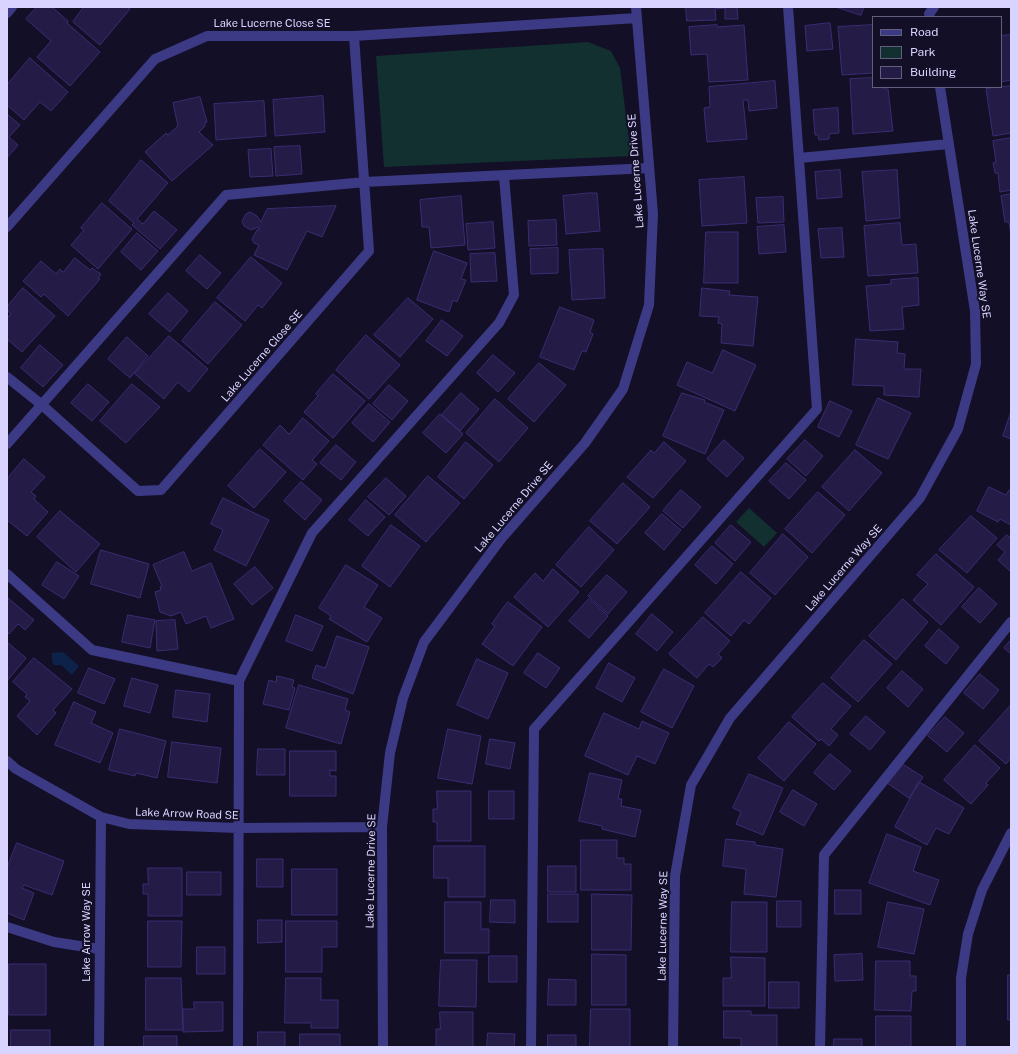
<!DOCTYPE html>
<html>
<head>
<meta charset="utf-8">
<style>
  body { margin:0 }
  #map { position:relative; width:1018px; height:1054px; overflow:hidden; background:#130f26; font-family:"Public Sans",sans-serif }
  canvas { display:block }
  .frame { position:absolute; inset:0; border:8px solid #d9d4ff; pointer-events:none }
  .legend { position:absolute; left:872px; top:16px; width:130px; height:72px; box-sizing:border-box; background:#130f26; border:1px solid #625e7d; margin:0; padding:5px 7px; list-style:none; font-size:12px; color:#d9d4ff }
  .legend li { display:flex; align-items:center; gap:8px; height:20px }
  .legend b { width:20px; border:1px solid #625e7d }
</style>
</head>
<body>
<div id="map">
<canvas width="1018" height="1054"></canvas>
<div class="frame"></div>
<ul class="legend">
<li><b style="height:5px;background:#3d3a85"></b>Road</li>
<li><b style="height:11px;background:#12302f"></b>Park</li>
<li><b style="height:11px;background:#241b47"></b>Building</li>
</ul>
</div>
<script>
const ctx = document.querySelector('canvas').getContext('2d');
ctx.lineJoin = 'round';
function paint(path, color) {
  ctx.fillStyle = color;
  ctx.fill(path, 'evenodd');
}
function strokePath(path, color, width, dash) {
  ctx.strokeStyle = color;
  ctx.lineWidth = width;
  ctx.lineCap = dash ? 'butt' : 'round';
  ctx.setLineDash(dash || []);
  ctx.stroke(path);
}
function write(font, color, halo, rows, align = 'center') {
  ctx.font = font + ' "Public Sans",sans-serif';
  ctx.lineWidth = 4;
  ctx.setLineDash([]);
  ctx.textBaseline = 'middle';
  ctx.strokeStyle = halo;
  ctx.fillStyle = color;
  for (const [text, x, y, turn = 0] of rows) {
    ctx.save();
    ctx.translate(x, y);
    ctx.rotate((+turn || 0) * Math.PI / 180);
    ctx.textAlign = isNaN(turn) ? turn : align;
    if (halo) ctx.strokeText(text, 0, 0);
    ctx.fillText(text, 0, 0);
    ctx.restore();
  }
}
paint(new Path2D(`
  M588,42L611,51L620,68L631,156L384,167L376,56Z
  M749,508L777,533L764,547L736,522Z`), '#12302f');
paint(new Path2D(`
  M63,652L79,666L72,675L61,665H54L52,661V653Z`), '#0c2248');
const building = new Path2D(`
  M37,7H52L68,21L67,23L100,52L70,86L37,57L51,41L26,19Z
  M84,7H127L130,9L100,45L73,22Z
  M686,7H742L737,8L738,19H725V8L715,9L716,20L687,21Z
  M836,7H864L861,15Z
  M830,23L833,49L807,51L805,26Z
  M717,25V27L744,25L748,80L709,82L707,54L691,55L689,27Z
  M873,25V73L842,75L838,27Z
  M1011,35V80L1001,82V36Z
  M30,58L68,92L51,111L40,102L24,120L7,105V85Z
  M873,78V87H884V89H888L893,131L853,134L850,79Z
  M775,81L777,108L749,111L748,100H743L747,139L707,142L704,108L710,107L709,87Z
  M1011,86V133L993,136L986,89Z
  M323,96L325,132L275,136L273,100Z
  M200,97L207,122H205V126L199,132L213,145L172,181L145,152L166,133L168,135L178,126L173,103Z
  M264,101L266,136L216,140L214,104Z
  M838,108L839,133L829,134V139L819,140L818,135H815L813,110Z
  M7,114L20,125L9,137L18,145L7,158Z
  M1011,138V190L1000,192L998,173H995L993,163L996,162L993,141Z
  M300,146L302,174L276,176L274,147Z
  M271,149L273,176L250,177L248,150Z
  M141,160L168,183L137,219L143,224L154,211L177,230L160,249L132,225L134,223L109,201Z
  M840,170L842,197L817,199L815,172Z
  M897,170L900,218L866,221L862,172Z
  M744,177L747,223L702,226L699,180Z
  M588,193H597L600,231L566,234L563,196Z
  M1011,194V236L1009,222H1005L1001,196Z
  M461,196L465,245L431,248L429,227H422L420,200Z
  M783,197L784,222L758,223L756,198Z
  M102,203L132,229L98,269L71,245L84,230L81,228Z
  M336,206L322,237L307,231L287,270L254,255L259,245L254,243L252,239L257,230L260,229L258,227L251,230L244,226L242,221L246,214L250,212L257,216L261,222L267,209Z
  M556,220L557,245L529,246L528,221Z
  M493,222L495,248L468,250L466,224Z
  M900,223L902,245L916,244L918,273L868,276L864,226Z
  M784,225L786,252L759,254L757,227Z
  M842,228L844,257L821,258L818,229Z
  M706,232H738V283H704Z
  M137,233L158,251L141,270L121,252Z
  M558,248V273L531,274L530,249Z
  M603,249L605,298L572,300L569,250Z
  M434,251L467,263L461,279L466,280L457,302L453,300L449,312L417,300Z
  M495,253L497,281L471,282L470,254Z
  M200,255L221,273L207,289L186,271Z
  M251,257L282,283L262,308L258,305L245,321L217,298Z
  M75,258L90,270L92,268L101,274L98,278L100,279L68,316L44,294L41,297L23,281L41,261L56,274L60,269L63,272Z
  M918,278L919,305L902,307L904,329L870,331L866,286L891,284V280Z
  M23,288L55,316L22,352L7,339V318L11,314L7,310V307Z
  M702,288L730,291L729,295L758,297L753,346L721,343L722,324L718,323L719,317L700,316Z
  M168,293L188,311L170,332L149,314Z
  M408,298L433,319L400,357L374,335Z
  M215,302L242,325L208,364L182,341Z
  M560,307L594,320L590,332L593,334L586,352L582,351L574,370L540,357Z
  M442,320L463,336L447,356L426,341Z
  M366,335L400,365L369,399L336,370Z
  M169,336L208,369L189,392L178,382L164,399L135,374Z
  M127,337L148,356L130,378L108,359Z
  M856,339L898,342L897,353L905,354L904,369H921L919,397L884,395V386L853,385Z
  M40,345L63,365L43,387L21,368Z
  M723,350L756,365L735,411L677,385L687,362L712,373Z
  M493,355L515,373L498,392L477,373Z
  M539,363L566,385L534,422L508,399Z
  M333,374L365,401L333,438L304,412L318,396L316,394Z
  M88,384L109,402L92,421L71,403Z
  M132,384L160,407L126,443L100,421Z
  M389,385L408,401L392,420L373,404Z
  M461,393L479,409L460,431L442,415Z
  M682,393L705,400L704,402L724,410L705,454L663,436Z
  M878,398L911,413L888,459L856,445Z
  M495,399L528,428L499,462L466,433Z
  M830,401L852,411L839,437L818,427Z
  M369,404L390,422L373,442L352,423Z
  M1011,412V439L1003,436Z
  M440,414L463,434L446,453L423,433Z
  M303,418L329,441L312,460L317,464L303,480L263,445L280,425L289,434Z
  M724,440L744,458L727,477L707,459Z
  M805,440L823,456L806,476L787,459Z
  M466,442L493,465L464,499L438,477Z
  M664,442L686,461L653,498L627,477L651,450L654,453Z
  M336,445L356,462L341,480L320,463Z
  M260,449L286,472L254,508L228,486Z
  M855,450L882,473L849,511L822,487Z
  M24,459L45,477L31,492L36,496L34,499L48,512L27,536L7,520V479Z
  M786,463L806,480L789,499L769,481Z
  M428,476L460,503L426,542L395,515Z
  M386,478L406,496L389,515L368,497Z
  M301,482L322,500L305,520L284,501Z
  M623,483L650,507L617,544L590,521Z
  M989,487L1006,495L1009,490L1011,491V525L1000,519L998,522L977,511Z
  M681,490L701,507L683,528L663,511Z
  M818,492L845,515L812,553L785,529Z
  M223,498L269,520L246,566L214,550L223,530L211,524Z
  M366,500L385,517L368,536L349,520Z
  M60,511L100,544L76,572L37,537Z
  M662,514L681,530L664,550L645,533Z
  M971,516L997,538L967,573L939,550Z
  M391,525L420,546L390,587L362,566Z
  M731,525L751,542L735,561L715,543Z
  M589,527L614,550L581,587L556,565Z
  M783,534L808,557L775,595L750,573Z
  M1007,535L1011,538V572L998,560L1005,552L997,545Z
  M712,546L733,564L716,584L695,565Z
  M101,550L149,564L140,598L91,584Z
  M184,552L192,571L211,563L234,619L211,628L206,616L186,624L181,612L171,616L160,612L155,592L161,590L160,587L162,586L153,565Z
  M936,554L974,587L941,625L913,600L928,584L917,575Z
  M57,562L79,576L64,599L42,585Z
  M346,565L378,585L364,607L382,618L367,642L329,619L331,616L319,608Z
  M255,567L273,588L252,605L234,584Z
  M553,569L579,592L548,627L514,597L535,573L543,581Z
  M741,572L771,598L749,624L744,620L731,636L705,613Z
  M607,575L627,592L608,614L588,596Z
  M979,588L997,604L980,623L962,607Z
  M8,598L34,620L25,630L18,624L9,634L7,632Z
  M589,599L608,616L589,638L569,621Z
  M903,599L928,622L896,660L869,636Z
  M508,602L542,627L513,666L482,644L495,626L492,624Z
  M652,614L673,632L657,651L636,634Z
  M128,615L155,620L150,648L122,642Z
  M296,615L323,626L312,651L286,641Z
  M703,617L730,641L718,654L722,658L713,667L709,664L697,678L669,654Z
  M175,620L178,649L157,651L156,621Z
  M939,629L959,647L946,664L925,646Z
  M337,636L369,647L353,694L312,678L316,665L325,668Z
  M864,640L892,664L858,702L831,678Z
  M1011,640V654L1004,648Z
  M7,642L26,658L7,681Z
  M538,653L560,668L546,688L524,673Z
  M34,658L72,689L53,710L56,713L37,735L17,716L30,701L25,697L27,694L13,682Z
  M477,659L508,673L488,719L457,705Z
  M609,663L635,678L622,702L596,688Z
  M89,668L115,679L104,704L78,693Z
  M664,669L694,686L672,728L641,712Z
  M902,671L923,689L908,707L887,688Z
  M980,674L999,690L983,709L964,693Z
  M277,676L294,680L292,687L295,688L289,710L263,704L269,680L276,682Z
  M132,678L158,685L150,713L124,706Z
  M823,683L851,706L831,729L838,735L829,746L821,739L819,741L792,717Z
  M299,685L348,699L345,710L350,712L341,744L286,728Z
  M176,690L210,694L207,722L173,717Z
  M74,702L96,712L91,723L113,733L100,763L55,745Z
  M1011,705V758L1006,764L979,741Z
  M604,713L639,729L642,721L669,733L655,764L637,756L628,775L585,756Z
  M866,716L885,732L870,750L850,734Z
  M945,717L964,733L947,752L928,736Z
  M789,722L816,744L784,781L758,758Z
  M120,729L166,741L157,778L136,773L135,776L109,770Z
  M448,729L481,736L472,784L438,778Z
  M490,739L515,743L510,769L486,764Z
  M172,742L221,748L217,783L168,777Z
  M975,745L1000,768L986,783L988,785L971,804L944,780Z
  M258,749H285V775H257Z
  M290,751H336V771L330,770V776H336V796H290Z
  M830,754L851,771L834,790L814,773Z
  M901,763L923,777L909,798L887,783Z
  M590,773L622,780L618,799H622L621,806L641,810L635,837L602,829V826L579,821Z
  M749,774L783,788L763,835L736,824L741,812L733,808Z
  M919,782L964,808L949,834L936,828L927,845L895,827Z
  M793,790L817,804L804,826L780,812Z
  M437,791H471V841H437V822H433V809H437Z
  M489,791H514V819H489Z
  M887,834L921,847L913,871L939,880L930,905L869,883Z
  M726,839L755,842V845L783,849L776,897L744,894L746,869L723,866Z
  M581,840H617V858H624V864H631V890H581Z
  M17,843L64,861L52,895L24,885L22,888L34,893L24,920L7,913V868Z
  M434,846H485V897H448V878H434Z
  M257,859H283V887H257Z
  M548,866H576V892H548Z
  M148,868H182V916H148V894H143V884H148Z
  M292,869H337V915H292Z
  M187,872H221V895H187Z
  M835,890H861V914H835Z
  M548,894H578V922H548Z
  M592,894L632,895L631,950H592Z
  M491,900H515V923L490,922Z
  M777,901H801V927H777Z
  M445,902H481V929H489V953H445Z
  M732,902H767V952H731Z
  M888,902L924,909L914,954L878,947Z
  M258,920H282V942L258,943Z
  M148,921H182L181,967H148Z
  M286,921H337V947H322V972H286Z
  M197,947H225V974H197Z
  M592,954L626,955V1005H592Z
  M862,954L863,980L835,981L834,955Z
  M489,956H517V982H489Z
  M731,957L765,958V1006H723V978H731Z
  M441,960H477L476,1007L439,1006Z
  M876,961H910V976H916V991H912L911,1011L875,1010Z
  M9,964H46V1015H9Z
  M1008,975H1011V1020H1008Z
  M146,978H181L183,1030H146Z
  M286,978H321V1000H338V1028H311V1023H285Z
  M549,979L576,980V1005H548Z
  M769,982H799V1008H769Z
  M194,1002H223V1031L183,1032V1009H194Z
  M591,1009H630V1047H590Z
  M724,1011H751V1015H777V1047H741V1038H724Z
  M440,1012H473V1047H436V1029H440Z
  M876,1016H911V1047H876Z
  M11,1030H50V1047H11Z
  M258,1032H285V1047H258Z
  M488,1033L515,1034L514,1047H487Z
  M300,1034H340V1047H300Z
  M548,1035H576V1047H548Z
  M144,1036H177V1047H144Z
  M834,1039H862V1047H834Z`);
paint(building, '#241b47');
strokePath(building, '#3b2d73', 1);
strokePath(new Path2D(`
  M7,13L12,7
  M930,17L929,14L934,7
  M799,158L949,144
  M7,227L155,59L207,36H354L637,18
  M7,377L42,405L138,491L161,490L369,251L354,36
  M7,444L226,195L365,182L649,168
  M7,574L92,650L239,681L312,533L499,323L514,295L504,176
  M7,761L16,769L101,817L129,824L238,828L382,827
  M7,927L54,942L99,949
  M99,1047L101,817
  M238,1047L239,681
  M383,1047L382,827L390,753L403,698L424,642L501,539L585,443L623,389L649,305L653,214L636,7
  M531,1047L534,729L817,409L788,7
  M673,1047L675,876L691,785L730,718L920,498L958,429L976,364L975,311L940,87
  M820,1047L824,855L1011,622
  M961,1047V978L968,934L982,890L1011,833`), '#3d3a85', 10);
write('11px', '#d9d4ff', '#130f26', [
  ["Lake Lucerne Close SE",272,24],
  ["Lake Lucerne Drive SE",636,171,-94],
  ["Lake Lucerne Way SE",979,264,82],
  ["Lake Lucerne Close SE",262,356,-49],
  ["Lake Lucerne Drive SE",514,507,-50],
  ["Lake Lucerne Way SE",844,568,-49],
  ["Lake Arrow Road SE",187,814,2],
  ["Lake Lucerne Drive SE",371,871,-89],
  ["Lake Lucerne Way SE",663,926,-89],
  ["Lake Arrow Way SE",87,932,-90]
]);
</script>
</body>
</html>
